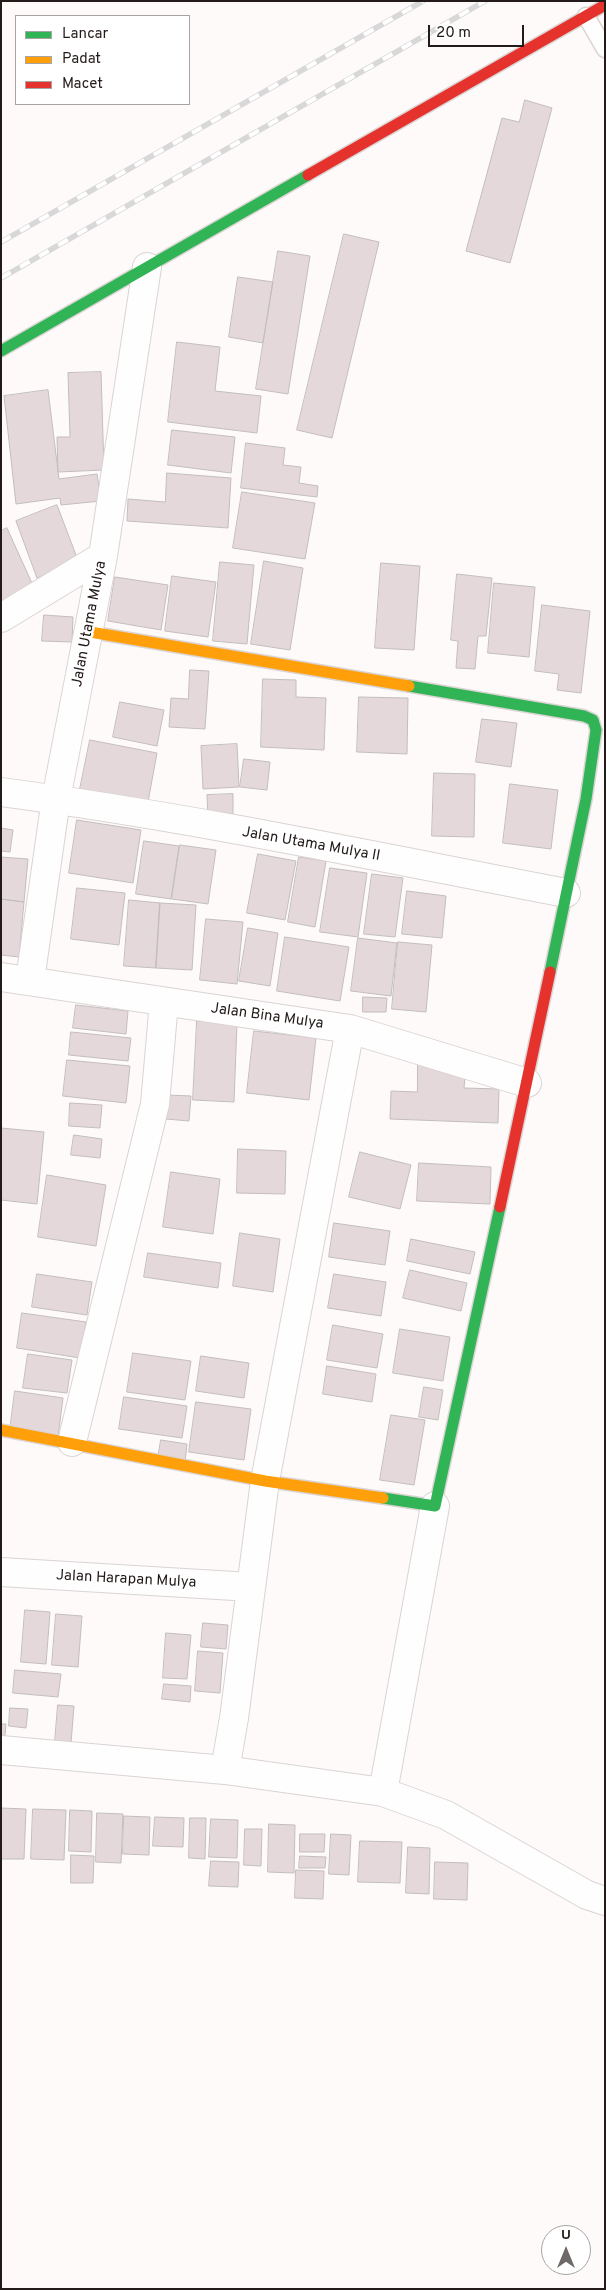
<!DOCTYPE html>
<html>
<head>
<meta charset="utf-8">
<style>
  body { margin:0 }
  #map { position:relative; width:606px; height:2290px; overflow:hidden; background:#fdfaf9; font-family:Overpass,sans-serif }
  canvas { display:block }
  .frame { position:absolute; inset:0; border:2px solid #231b19; pointer-events:none }
  .legend { position:absolute; left:15px; top:15px; width:175px; height:90px; box-sizing:border-box; background:#fff; border:1px solid #a7a4a3; margin:0; padding:6px 9px; list-style:none; font-size:15px; color:#231b19 }
  .legend li { display:flex; align-items:center; gap:10px; height:25px }
  .legend b { width:25px; border:1px solid #a7a4a3 }
  .north { position:absolute; left:541px; top:2225px; width:50px; height:50px; box-sizing:border-box; background:#fff; border:1px solid #a7a4a3; border-radius:50%; rotate:0deg; font-size:14px; font-weight:700; line-height:20px; text-align:center; color:#231b19 }
  .north::after { content:''; display:block; margin:auto; width:18px; height:22px; background:#6f6967; clip-path:polygon(50% 0,100% 100%,50% 72%,0 100%) }
  .scale { position:absolute; left:428px; top:25px; width:96px; height:22px; box-sizing:border-box; border:2px solid #231b19; border-top:0; padding-left:6px; font-size:15px; line-height:18px; white-space:nowrap; color:#231b19; -webkit-text-stroke:4px #fff; paint-order:stroke }
</style>
</head>
<body>
<div id="map">
<canvas width="606" height="2290"></canvas>
<div class="frame"></div>
<ul class="legend">
<li><b style="height:6px;background:#30b455"></b>Lancar</li>
<li><b style="height:6px;background:#ff9f0a"></b>Padat</li>
<li><b style="height:6px;background:#e5322d"></b>Macet</li>
</ul>
<div class="north">U</div>
<div class="scale">20 m</div>
</div>
<script>
const ctx = document.querySelector('canvas').getContext('2d');
ctx.lineJoin = 'round';
function paint(path, color) {
  ctx.fillStyle = color;
  ctx.fill(path, 'evenodd');
}
function strokePath(path, color, width, dash) {
  ctx.strokeStyle = color;
  ctx.lineWidth = width;
  ctx.lineCap = dash ? 'butt' : 'round';
  ctx.setLineDash(dash || []);
  ctx.stroke(path);
}
function write(font, color, halo, rows, align = 'center') {
  ctx.font = font + ' Overpass,sans-serif';
  ctx.lineWidth = 5;
  ctx.setLineDash([]);
  ctx.textBaseline = 'middle';
  ctx.strokeStyle = halo;
  ctx.fillStyle = color;
  for (const [text, x, y, turn = 0] of rows) {
    ctx.save();
    ctx.translate(x, y);
    ctx.rotate((+turn || 0) * Math.PI / 180);
    ctx.textAlign = isNaN(turn) ? turn : align;
    if (halo) ctx.strokeText(text, 0, 0);
    ctx.fillText(text, 0, 0);
    ctx.restore();
  }
}
const building = new Path2D(`
  M525,100L552,108L510,263L466,251L502,118L519,122Z
  M344,234L379,242L332,438L297,430Z
  M278,251L310,256L288,394L256,389Z
  M238,277L273,282L263,343L229,337Z
  M177,342L220,347L215,391L261,396L257,433L168,422Z
  M101,372L104,470L58,472L57,437H70L68,373Z
  M48,390L59,479L97,474L101,501L61,505L60,498L16,504L4,396Z
  M172,430L235,437L231,473L168,465Z
  M246,443L285,448L283,465L301,467L299,483L318,486L317,497L241,488Z
  M167,473L231,478L228,528L127,521L128,499L165,502Z
  M242,492L315,503L305,559L233,548Z
  M57,505L79,563L37,578L16,521Z
  M7,528L35,590L1,605V531Z
  M264,561L303,568L290,650L251,644Z
  M220,562L254,565L247,644L213,641Z
  M381,563L420,566L414,650L375,648Z
  M457,574L492,578L486,636H478L475,669L456,668L458,641L451,640Z
  M172,576L216,582L208,637L165,631Z
  M115,577L168,585L161,630L108,621Z
  M494,583L535,587L529,657L488,653Z
  M542,605L590,611L581,693L557,690L559,674L535,671Z
  M44,615L73,617L72,642L42,641Z
  M190,670L209,671L205,729L169,727L171,698L188,699Z
  M263,679L296,680V697L326,698L324,750L261,747Z
  M359,697L408,698L407,754L357,752Z
  M120,702L164,710L157,746L113,737Z
  M482,719L517,723L511,767L476,762Z
  M90,740L157,753L148,802L80,789Z
  M237,744L239,787L203,789L201,746Z
  M244,759L270,762L267,790L240,787Z
  M434,773L475,774L474,837L432,836Z
  M510,784L558,790L551,849L503,843Z
  M233,794V819H208L207,795Z
  M77,820L141,830L133,883L69,873Z
  M1,828L13,830L10,852L1,851Z
  M144,841L179,846L171,899L136,894Z
  M180,845L216,850L208,904L172,899Z
  M258,854L296,861L285,920L247,913Z
  M1,857L28,859L24,902L1,899Z
  M299,857L326,861L315,927L288,922Z
  M330,868L367,873L358,937L320,932Z
  M372,874L403,878L395,937L364,934Z
  M77,888L125,893L119,945L71,939Z
  M407,891L446,896L442,938L402,934Z
  M1,899L24,902L19,957L1,955Z
  M129,900L160,903L156,968L124,966Z
  M160,903L196,905L192,970L156,968Z
  M206,919L243,922L237,984L200,980Z
  M248,928L278,933L270,986L239,981Z
  M285,937L349,947L340,1001L277,991Z
  M358,938L397,943L391,996L351,991Z
  M398,942L432,945L426,1012L392,1009Z
  M363,997L387,998L386,1012H363Z
  M76,1005L128,1011L126,1034L73,1028Z
  M197,1021L237,1023L234,1102L193,1100Z
  M254,1031L316,1038L309,1100L247,1093Z
  M71,1032L131,1038L128,1061L69,1055Z
  M67,1060L130,1066L126,1103L63,1096Z
  M418,1064L466,1066L464,1088L499,1089L498,1123L390,1119L391,1091L417,1092Z
  M168,1095L191,1096L189,1121L166,1119Z
  M70,1103L102,1105L100,1128L69,1126Z
  M1,1128L44,1132L37,1204L1,1200Z
  M74,1135L102,1139L100,1158L71,1155Z
  M238,1149L286,1151L285,1194L237,1193Z
  M360,1152L411,1165L400,1209L349,1197Z
  M419,1163L491,1167L490,1204L417,1201Z
  M171,1172L220,1179L213,1234L163,1227Z
  M47,1175L106,1185L96,1246L38,1237Z
  M334,1223L390,1231L385,1265L329,1257Z
  M240,1233L280,1239L273,1292L233,1286Z
  M411,1239L475,1252L470,1274L407,1261Z
  M148,1253L221,1263L218,1288L144,1277Z
  M410,1270L467,1283L461,1311L403,1298Z
  M37,1274L92,1282L87,1315L32,1307Z
  M334,1274L386,1282L381,1316L328,1308Z
  M22,1313L86,1322L80,1358L17,1348Z
  M333,1325L383,1334L377,1368L327,1360Z
  M400,1329L450,1337L443,1381L393,1373Z
  M133,1353L191,1361L185,1400L127,1392Z
  M28,1354L72,1360L67,1393L23,1388Z
  M201,1356L249,1363L244,1398L196,1391Z
  M327,1366L376,1374L372,1402L323,1394Z
  M424,1387L443,1390L438,1420L419,1417Z
  M15,1391L63,1398L58,1437L10,1430Z
  M124,1397L187,1406L182,1438L119,1429Z
  M196,1402L251,1409L244,1460L189,1452Z
  M391,1415L425,1420L414,1485L380,1480Z
  M161,1440L187,1444L185,1462L158,1458Z
  M25,1610L50,1612L46,1664L21,1662Z
  M56,1614L82,1616L78,1667L52,1665Z
  M203,1623L228,1625L226,1649L201,1647Z
  M166,1633L191,1635L187,1679L163,1678Z
  M198,1651L223,1653L220,1693L195,1691Z
  M15,1670L61,1674L58,1697L13,1693Z
  M164,1684L191,1686L190,1702L162,1699Z
  M58,1705L74,1706L71,1743L55,1742Z
  M10,1708L28,1709L26,1728L9,1726Z
  M1,1724H6L4,1747H1Z
  M1,1808L26,1809L24,1859H1Z
  M33,1809L66,1810L64,1860L31,1859Z
  M70,1810L92,1811L91,1852L69,1851Z
  M97,1813L123,1814L121,1863L96,1862Z
  M124,1816L150,1817L149,1855L123,1854Z
  M155,1817L184,1818L183,1847L153,1846Z
  M190,1818H206L205,1859L189,1858Z
  M211,1819L238,1820L237,1858L209,1857Z
  M269,1824L295,1825L294,1873L268,1872Z
  M245,1829H262L261,1866L244,1865Z
  M300,1834H325L324,1852H300Z
  M331,1834L351,1835L349,1875L329,1874Z
  M360,1841L402,1842L400,1883L358,1882Z
  M408,1847L430,1848L429,1894L406,1893Z
  M71,1855L94,1856L93,1883H71Z
  M300,1856L326,1857L325,1868H299Z
  M211,1861L239,1862L238,1887L209,1886Z
  M435,1862L468,1863L467,1900L434,1899Z
  M296,1870L324,1871L323,1899L295,1898Z`);
paint(building, '#e5d8da');
strokePath(building, '#c3bebe', 1);
const lane = new Path2D(`
  M586,16L605,49`);
const street = new Path2D(`
  M1,618L103,556
  M1,792C191,817 378,857 566,893
  M1,977L350,1029L527,1083
  M30,980L56,799L103,556L147,267
  M72,1442L155,1104L164,1002
  M1,1572L251,1587
  M1,1750L225,1770L383,1792L446,1815L587,1895L605,1901
  M225,1770L234,1718L265,1481L350,1029
  M383,1792L435,1506`);
const fast = new Path2D(`
  M1,351L308,175
  M409,686L584,716L593,720L596,730L586,799L550,972
  M383,1498L435,1506L500,1207`);
const slow = new Path2D(`
  M90,632L409,686
  M1,1430L265,1481L383,1498`);
const jam = new Path2D(`
  M308,175L605,5
  M500,1207L550,972`);
strokePath(lane, '#dad4d3', 19);
strokePath(street, '#dad4d3', 30);
strokePath(fast, '#dad4d3', 14);
strokePath(slow, '#dad4d3', 14);
strokePath(jam, '#dad4d3', 14);
strokePath(lane, '#fffefe', 16);
strokePath(street, '#fffefe', 28);
strokePath(fast, '#30b455', 11);
strokePath(slow, '#ff9f0a', 11);
strokePath(jam, '#e5322d', 11);
const rail = new Path2D(`
  M1,242L423,1
  M1,278L485,1`);
strokePath(rail, '#d9d8d8', 5.5);
strokePath(rail, '#fff', 4, [11]);
write('15px', '#231b19', '#fff', [
  ["Jalan Utama Mulya",90,624,-79],
  ["Jalan Utama Mulya II",311,845,10],
  ["Jalan Bina Mulya",267,1017,8],
  ["Jalan Harapan Mulya",126,1580,3]
]);
</script>
</body>
</html>
